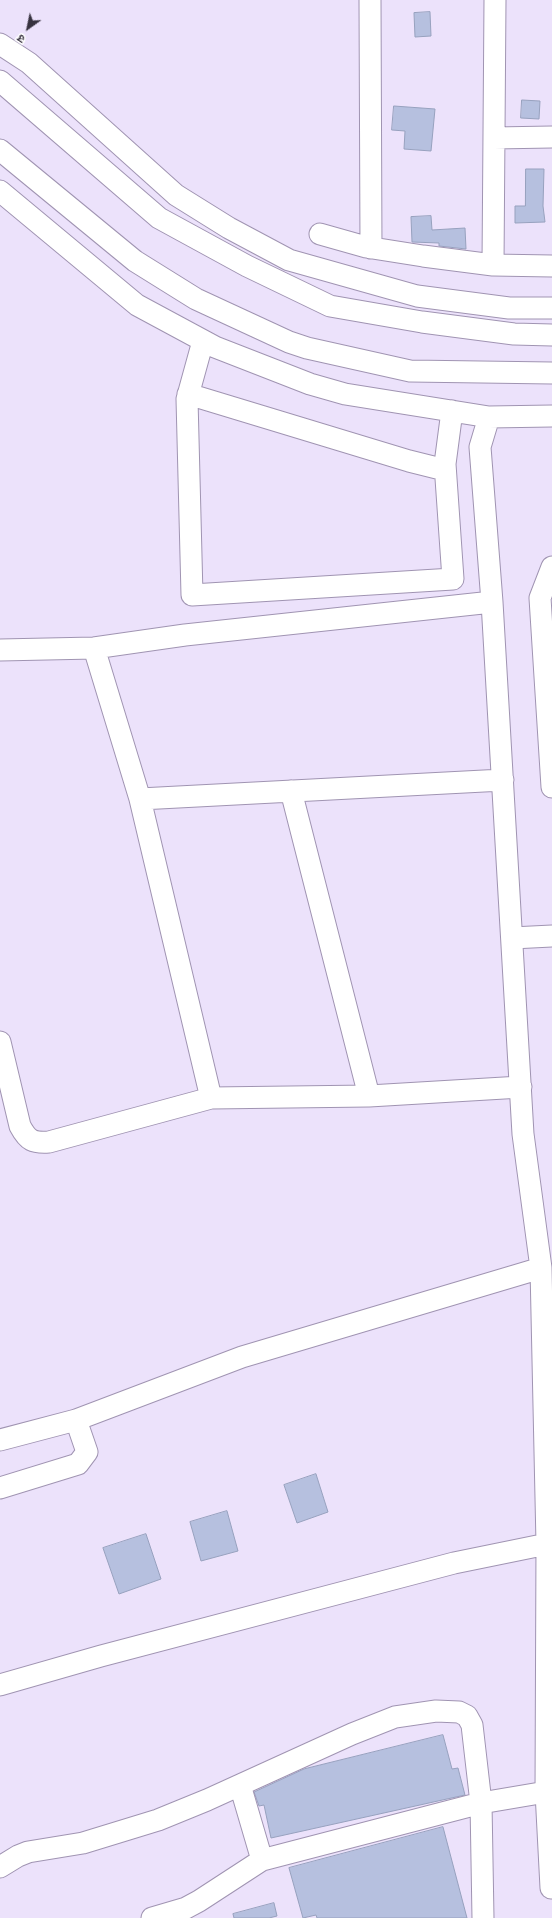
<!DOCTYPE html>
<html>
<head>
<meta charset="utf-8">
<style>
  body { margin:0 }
  #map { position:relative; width:552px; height:1918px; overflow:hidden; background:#ece2fb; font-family:Signika,"Noto Sans Devanagari",sans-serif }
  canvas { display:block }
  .north { position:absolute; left:8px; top:8px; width:40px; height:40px; -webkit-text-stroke:3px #fff; paint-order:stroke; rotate:213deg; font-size:11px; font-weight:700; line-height:16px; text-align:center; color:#37323f }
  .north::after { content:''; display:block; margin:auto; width:14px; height:18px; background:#37323f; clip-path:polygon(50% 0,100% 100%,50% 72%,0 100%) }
</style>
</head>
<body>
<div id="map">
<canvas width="552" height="1918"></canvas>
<div class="north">उ</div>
</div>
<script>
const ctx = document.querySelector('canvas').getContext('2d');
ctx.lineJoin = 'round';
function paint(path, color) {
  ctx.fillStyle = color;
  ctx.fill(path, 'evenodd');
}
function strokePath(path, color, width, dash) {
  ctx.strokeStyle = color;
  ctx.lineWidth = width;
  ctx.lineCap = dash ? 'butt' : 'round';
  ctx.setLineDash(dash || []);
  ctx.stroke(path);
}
const building = new Path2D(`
  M430,12L431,36L415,37L414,13Z
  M522,100L540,101L539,119L521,118Z
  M394,106L435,109L431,151L404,149L405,131L392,130Z
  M526,169H544L543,206L545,222L515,223V206H525Z
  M431,216L432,230L465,228L466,249L439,246V243L412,242L411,217Z
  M316,1474L328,1512L297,1523L284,1485Z
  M227,1511L238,1551L201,1561L190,1522Z
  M146,1534L161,1579L119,1594L103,1548Z
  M443,1735L452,1769L458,1768L465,1795L271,1838L264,1805L259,1806L254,1792L304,1769Z
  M443,1827L467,1918H317L316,1915L303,1918L289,1868Z
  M274,1903L277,1916L269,1918H234L233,1914Z`);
paint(building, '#b6c0df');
strokePath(building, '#97a1be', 1);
const minor = new Path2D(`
  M370,0L371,248
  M0,44L29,63L176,195L229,228L289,260L417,296L509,308H552
  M0,81L159,218L247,266L330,306L422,322L514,334L552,335
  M494,138L552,137
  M0,150L135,261L196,299L289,342L307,348L410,371L552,373
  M0,191L137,305L215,347L310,384L345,394L489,417L552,416
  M320,234L366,247L423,256L493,265L552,266
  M493,265L495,0
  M203,341L187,399L192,595L453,579L445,464L452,411
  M188,394L409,461L445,470
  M552,567L540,598L552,787
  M94,648L140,799L211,1098
  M0,650L94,648L185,635L492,602
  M291,791L369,1096
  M140,799L503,780
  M512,938L552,936
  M0,1042L20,1126C28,1141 33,1143 49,1142L211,1098L369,1096L521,1087
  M541,1268L547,1544
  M0,1440L76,1420L242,1357L541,1268L523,1134L492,602L480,447L489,417
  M0,1488L78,1464L87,1452L76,1420
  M0,1685L101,1656L454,1563L547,1544L546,1792L551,1888
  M240,1785L262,1860
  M0,1867L18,1856L28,1852L83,1843L158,1820L207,1800L352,1734L395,1717L436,1711L459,1712L467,1716L472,1725L481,1803L483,1918
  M152,1918L186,1908L199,1901L262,1860L481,1803L546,1792`);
strokePath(minor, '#a094b2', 23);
strokePath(minor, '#fff', 21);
</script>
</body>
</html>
